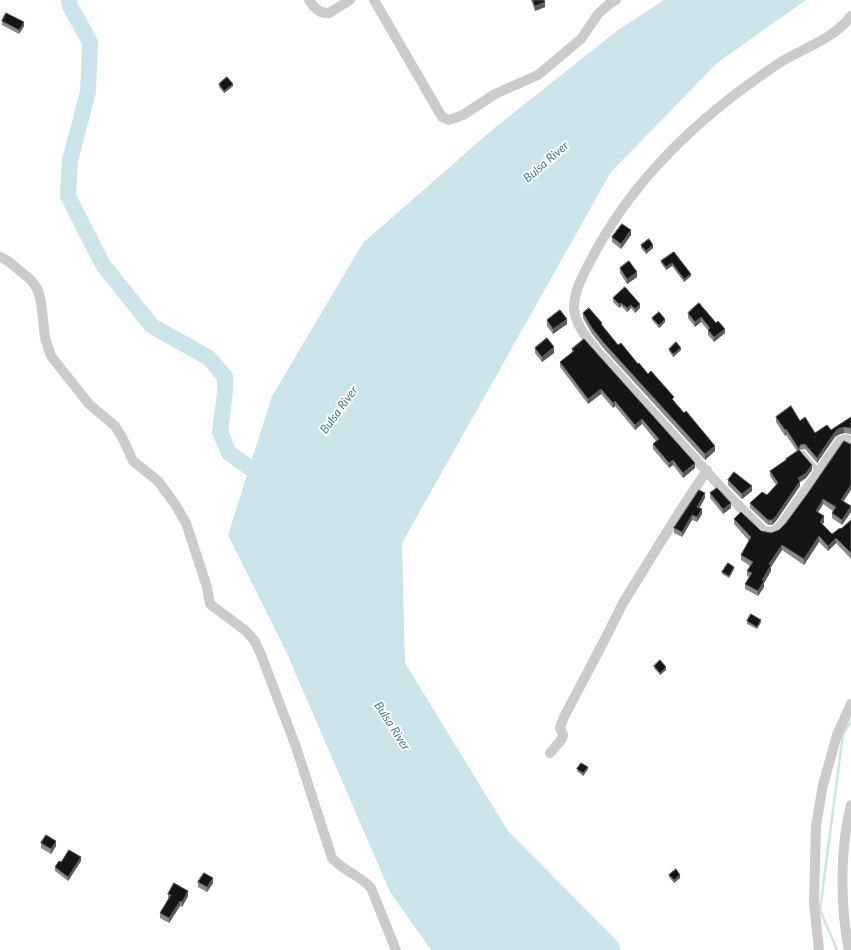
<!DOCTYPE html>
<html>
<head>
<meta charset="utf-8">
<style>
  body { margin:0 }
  canvas { display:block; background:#fff }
</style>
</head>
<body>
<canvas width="851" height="950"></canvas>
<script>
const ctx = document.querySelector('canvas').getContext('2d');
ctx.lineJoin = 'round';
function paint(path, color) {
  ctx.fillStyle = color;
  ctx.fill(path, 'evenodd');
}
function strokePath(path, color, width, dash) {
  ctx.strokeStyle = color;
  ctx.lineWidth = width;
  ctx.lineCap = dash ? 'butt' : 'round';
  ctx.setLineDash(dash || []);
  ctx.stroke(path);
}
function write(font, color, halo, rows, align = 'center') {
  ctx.font = font + ' Lato,sans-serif';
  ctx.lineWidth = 4;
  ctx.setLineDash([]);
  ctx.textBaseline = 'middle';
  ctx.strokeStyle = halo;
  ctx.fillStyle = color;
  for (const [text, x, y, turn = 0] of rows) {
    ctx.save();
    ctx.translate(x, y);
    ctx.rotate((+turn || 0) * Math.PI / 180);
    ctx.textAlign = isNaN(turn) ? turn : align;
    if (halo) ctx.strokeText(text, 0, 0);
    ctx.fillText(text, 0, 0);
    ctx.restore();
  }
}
paint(new Path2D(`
  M664,0H806L717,63L611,172L402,543L405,663L508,831L618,942L621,950H431L390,892L285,649L228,535L272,396L363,243L492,130L618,30Z`), '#cbe4e9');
strokePath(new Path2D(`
  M837,950L820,910L843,734L851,721`), '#cbe4e9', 2.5);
strokePath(new Path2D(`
  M69,0L70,6L90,42L88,92L70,160L68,196L103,265L152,326L209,358L225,377V392L220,432L229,453L267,480`), '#cbe4e9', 16);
strokePath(new Path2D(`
  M803,453L818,471`), '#cbcbcb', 5);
strokePath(new Path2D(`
  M309,0C314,7 319,14 329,13L350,0
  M374,0L442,117L449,120L463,115L495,94L538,75L581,39L598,14L609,4L616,0
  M851,16C835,38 804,48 781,62C773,67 766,72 759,77C692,124 630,185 592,258C584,273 574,290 574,308C575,325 588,340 599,353L728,495L763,530C772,534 775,531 781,525L840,441L846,439L851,443
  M0,257L8,261L31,280L38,290L41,302L45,338L51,356L89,404L115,426L122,437L133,461L158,481L175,504L186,523L207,587L210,604L246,631L254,640L260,652L296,747L332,858C343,871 360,875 371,888L396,950
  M550,753L562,739L563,735L560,728L564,717L604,641L623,603L680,511L707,470
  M819,950L814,903L816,826L823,785L837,735L851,704
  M849,950C840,908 840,847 851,805`), '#cbcbcb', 10);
paint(new Path2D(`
  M531,0H544L545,7L535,11Z
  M2,21L24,26L19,34L2,25Z
  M219,84L233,86L224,93L219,87Z
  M631,235L621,249L612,242V237Z
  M641,245L653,248L646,254L641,248Z
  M674,252L691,276L684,282L672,266L666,270L661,263V261Z
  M620,268L637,277L627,284L620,273Z
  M613,298L640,308L635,313L631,308L627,312L621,306L619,308L613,302Z
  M699,303L725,333L714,342L708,335V330L701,322L695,327L688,318V313Z
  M583,313L602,326L618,345L648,374L674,401L715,451L705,460L604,349L592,334L583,318Z
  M652,318L665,322L659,328L652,320Z
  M547,320L567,324L553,334L547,326Z
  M535,348L554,353L542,362L535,353Z
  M572,349L695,468L683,478L673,465L669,468L653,449V444L656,441L642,424L635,430L615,406L613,408L601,394L588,404L560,367V362L572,352Z
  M669,349L681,350L673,357L669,351Z
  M776,417L800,421L815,433L831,430L851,417V435L850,434L844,433L838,435L835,437L817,463L805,449L800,450L812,470L806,478L800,482V486L776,521L772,525H768L750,508V503L767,495L776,485L770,476V471L786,460V459L797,451L786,435L785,436L776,422Z
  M850,444L844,502L851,512L842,525L832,518V513L833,511L823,504L818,512L824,522L823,524L832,534L841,529L851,520V559L836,543L828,551L819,542L804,565L782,550L771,567V571L764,583V587L758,596L745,589V584L749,577L747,576V571L750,566L741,560V555L749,541L734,524V519L761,531L771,533L779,530L786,523Z
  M728,480L752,491L742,499L728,485Z
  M710,493L731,508L723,514L710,498Z
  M705,498L699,508L702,514L697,522L692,520L682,537L674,533V528Z
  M734,569L729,578L722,574V572Z
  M747,621L761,622L757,629L747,624Z
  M654,666L666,670L660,675L654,668Z
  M577,769H588L583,776L577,771Z
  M41,843L56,846L51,854L41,848Z
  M81,861L68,881L55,871V867L61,862Z
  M669,875L680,878L674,883L669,877Z
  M198,882L213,883L207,892L198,887Z
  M168,894L188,896L182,907L180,906L169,923L160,918V913L168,899Z`), '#8a8a8a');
paint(new Path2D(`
  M545,2V7L535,11V6Z
  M24,22V26L19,34V30Z
  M233,84V86L224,93V91Z
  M631,230V235L621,249V244Z
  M653,245V248L646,254V251Z
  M672,263V266L666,270V267Z
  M637,272V277L627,284V279Z
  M691,274V276L684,282V279Z
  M621,303V306L619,308V304Z
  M640,304V308L635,313V309Z
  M631,305V308L627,312V308Z
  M701,317V322L695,327V322Z
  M567,319V324L553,334V329Z
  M665,319V322L659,328V325Z
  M725,329V333L714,342V337Z
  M554,347V353L542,362V357Z
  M681,348V350L673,357V354Z
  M601,389V394L588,404V399Z
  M615,401V406L613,408V403Z
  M642,419V424L635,430V425Z
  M844,427V433L838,435L835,437L817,463V458L835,432L838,429Z
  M786,429V435L785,436V430Z
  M715,446V451L705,460V454Z
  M673,460V465L669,468V463Z
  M695,463V468L683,478V473Z
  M812,465V470L806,478L800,482V486L776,521L772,525V520L798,478Z
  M851,485V490L841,505V500Z
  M752,486V491L742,499V494Z
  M705,493V498L697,512V507Z
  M823,499V504L816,516V511Z
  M731,503V508L723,514V509Z
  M851,506V512L842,525V520Z
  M702,509V514L697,522V517Z
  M692,515V520L682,537V532Z
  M824,516V522L820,527V522Z
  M819,536V542L804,565V559Z
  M836,538V543L828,551V546Z
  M782,545V550L771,567V571L764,583V587L758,596V591L769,564Z
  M734,567V569L729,578V576Z
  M761,620V622L757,629V627Z
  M666,667V670L660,675V673Z
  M588,767V769L583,776V773Z
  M56,841V846L51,854V849Z
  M81,857V861L68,881V877Z
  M680,875V878L674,883V880Z
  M213,878V883L207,892V887Z
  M188,891V896L182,907V902Z
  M180,901V906L169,923V918Z`), '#5b5b5b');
const building = new Path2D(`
  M533,0H544L545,2L535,6Z
  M6,13L24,22L19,30L2,21Z
  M227,77L233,84L224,91L219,84Z
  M622,224L631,230L621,244L612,237Z
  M649,239L653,245L646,251L641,245Z
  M674,252L691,274L684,279L672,263L666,267L661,261Z
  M629,261L637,272L627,279L620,268Z
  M625,287L640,304L635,309L631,305L627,308L621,303L619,304L613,298Z
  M699,303L716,323L718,321L725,329L714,337L708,330L710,328L701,317L695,322L688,313Z
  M589,308L602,323L601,324L618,345L621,343L638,364L639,363L648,374L651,371L674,397L672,399L684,413L686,411L715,446L705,454L604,343L592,328L583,313Z
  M560,310L567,319L553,329L547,320Z
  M659,312L665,319L659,325L652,318Z
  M547,338L554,347L542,357L535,348Z
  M584,339L695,463L683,473L673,460L669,463L653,444L659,439L642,419L635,425L615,401L613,403L601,389L588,399L560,362L574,351L572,349Z
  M676,342L681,348L673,354L669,349Z
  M791,406L800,421L805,417L815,433L827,425L831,430L851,417V429L850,428L844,427L838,429L835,432L817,458L805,444L800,445L799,449L786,429L785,430L776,417Z
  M844,441L850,444H851V485L841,500L851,506L842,520L832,513L836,507L823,499L816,511L824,516L820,522L832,534L840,528L841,529L851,520V553L836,538L828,546L819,536L804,559L782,545L769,564L771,565L762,580L764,581L758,591L745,584L752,573L747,571L753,562L741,555L751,537L734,519L741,512L761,531L771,533L779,530L786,523L808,493Z
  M799,450L812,465L806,473L798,478L800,481L776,516L772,520H768L750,503L762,492L767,495L778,483L770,471L786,460V459Z
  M734,472L752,486L742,494L728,480Z
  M717,488L731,503L723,509L710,493Z
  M699,490L705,493L697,507L702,509L697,517L692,515L682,532L674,528Z
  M728,563L734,567L729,576L722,572Z
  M751,614L761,620L757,627L747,621Z
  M660,660L666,667L660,673L654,666Z
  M581,763L588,767L583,773L577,769Z
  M46,835L56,841L51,849L41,843Z
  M69,850L81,857L68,877L55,867L59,861L61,862Z
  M676,869L680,875L674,880L669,875Z
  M204,873L213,878L207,887L198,882Z
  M174,883L188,891L182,902L180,901L169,918L160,913L171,895L168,894Z`);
paint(building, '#151515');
strokePath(building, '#5b5b5b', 1);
write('italic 12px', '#437f89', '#fff', [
  ["Bulsa River",546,162,-41],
  ["Bulsa River",339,410,-54],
  ["Bulsa River",392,726,57]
]);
</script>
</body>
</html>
